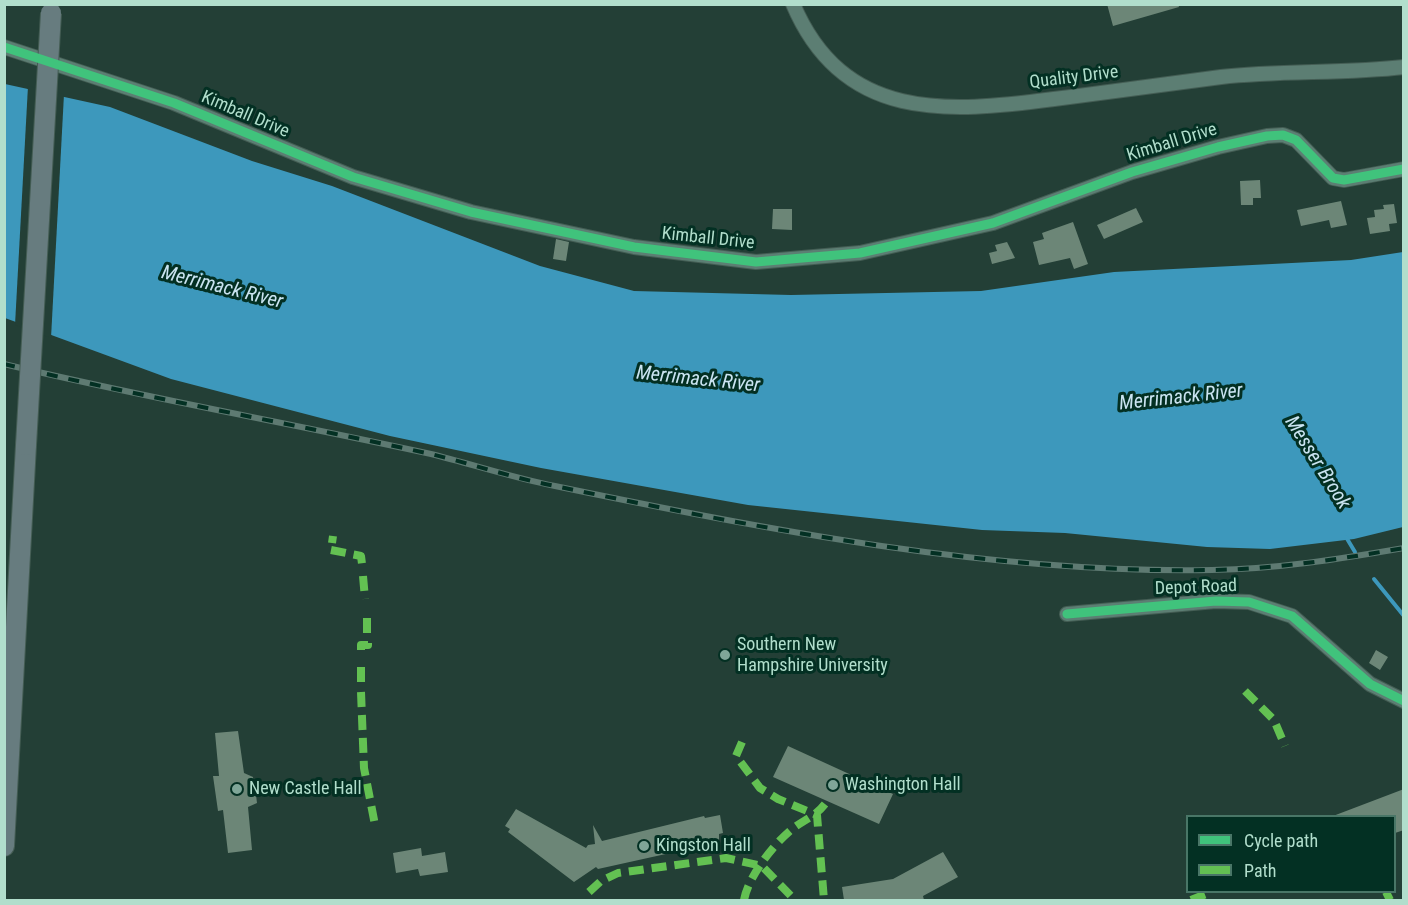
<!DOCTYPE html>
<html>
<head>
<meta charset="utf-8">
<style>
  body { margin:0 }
  #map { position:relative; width:1408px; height:905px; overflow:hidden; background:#233f36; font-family:"Roboto Condensed",sans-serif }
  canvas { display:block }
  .frame { position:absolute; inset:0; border:6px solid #b1decc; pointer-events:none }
  .legend { position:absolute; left:1186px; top:815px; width:210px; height:78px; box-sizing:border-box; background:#033023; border:2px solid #497667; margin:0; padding:8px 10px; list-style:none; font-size:18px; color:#b1decc }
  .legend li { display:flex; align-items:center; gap:12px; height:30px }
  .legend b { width:30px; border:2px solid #497667 }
</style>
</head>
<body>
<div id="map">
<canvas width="1408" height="905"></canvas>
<div class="frame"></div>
<ul class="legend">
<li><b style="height:8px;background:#40c37c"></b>Cycle path</li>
<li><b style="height:8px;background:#63c152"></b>Path</li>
</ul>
</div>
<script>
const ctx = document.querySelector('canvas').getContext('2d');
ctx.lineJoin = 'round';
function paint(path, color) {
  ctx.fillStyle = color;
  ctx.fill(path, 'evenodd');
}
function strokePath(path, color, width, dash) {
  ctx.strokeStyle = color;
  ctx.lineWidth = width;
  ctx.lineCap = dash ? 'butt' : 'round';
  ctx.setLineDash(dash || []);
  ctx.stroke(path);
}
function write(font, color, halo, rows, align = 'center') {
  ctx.font = font + ' "Roboto Condensed",sans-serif';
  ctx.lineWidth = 6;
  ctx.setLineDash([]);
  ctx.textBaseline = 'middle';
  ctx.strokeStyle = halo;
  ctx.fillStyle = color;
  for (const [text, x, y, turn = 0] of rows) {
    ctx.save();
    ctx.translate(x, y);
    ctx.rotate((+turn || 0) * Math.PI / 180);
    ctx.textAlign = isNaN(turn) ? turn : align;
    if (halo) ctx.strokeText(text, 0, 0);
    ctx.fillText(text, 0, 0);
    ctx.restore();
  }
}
paint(new Path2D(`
  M5,84L110,107L252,161L332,186L540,266L634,291L791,295L981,291L1114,272L1351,260L1403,252V527L1354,539L1270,549L1207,547L1065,533L982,530L748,505L541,468L390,436L171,379L5,318Z`), '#3d98bc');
paint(new Path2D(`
  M28,86L64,94L51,338L15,325Z`), '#233f36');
strokePath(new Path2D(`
  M1346,537L1355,552
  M1374,579L1404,616`), '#3d98bc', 4);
paint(new Path2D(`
  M1107,4H1178L1179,7L1113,26Z
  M1260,180L1261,198H1253V205H1241L1240,181Z
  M1341,201L1347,225L1331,228L1329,220L1301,226L1297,210Z
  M1394,204L1397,223L1389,224L1390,231L1370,234L1367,218L1375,217L1374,210L1384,209L1383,205Z
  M1136,208L1143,222L1104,239L1097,225Z
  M773,209H792V230L772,229Z
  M1073,222L1088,264L1074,269L1070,258L1039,265L1033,242L1044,239L1042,233Z
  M556,239L569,242L566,261L553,259Z
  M1007,242L1015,258L992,264L989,253L997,251L995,245Z
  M1376,650L1388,657L1380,670L1369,663Z
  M238,731L244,773L253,777L254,784L258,783L260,794L256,795L257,803L248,807L252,850L228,853L223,810L218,811L213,776H219L215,733Z
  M788,746L893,794L879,824L773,777Z
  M1404,789V830L1395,833V816H1333Z
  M516,809L586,848L588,845L595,844L593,825L602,841L704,816L705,818L720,815L723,833L719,834V840L710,841L711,844L598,869L596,867L574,882L508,832L510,829L505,826Z
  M421,848L422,856L445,852L448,872L420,876L418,869L396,873L393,853Z
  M943,852L958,877L923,896L924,900H844L842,887L893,879Z`), '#6c8677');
const minor = new Path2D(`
  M793,4C843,122 947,113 1054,99C1110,92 1166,84 1221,77C1282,70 1343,74 1404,67
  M4,47L174,103L353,177L471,212L634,247L756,262L860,253L993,223L1132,172L1218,147L1267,136L1283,135L1296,140L1333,178L1344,180L1404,169
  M1067,614L1216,601L1249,602L1292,616L1370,684L1404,701`);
const highway = new Path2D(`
  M4,846L26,445`);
strokePath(minor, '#445d54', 16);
strokePath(highway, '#445d54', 22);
strokePath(minor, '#5c7e73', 14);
strokePath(highway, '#677c7f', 20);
const rail = new Path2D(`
  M4,364C146,398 289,423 431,454C472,464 513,478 555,486C767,530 995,574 1212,570C1277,569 1340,559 1404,548`);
strokePath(rail, '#5e7a72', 6);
strokePath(rail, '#033023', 4, [11]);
const highwayBridge = new Path2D(`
  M26,445L51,13`);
strokePath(highwayBridge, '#445d54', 22, []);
strokePath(highwayBridge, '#677c7f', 20);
strokePath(new Path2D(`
  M332,543L333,536
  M331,550L361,556L362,564
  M363,576L365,599
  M367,618V638
  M361,650V645H368V643
  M361,682V661
  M1245,691L1274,720L1285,746
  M361,692L364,768L375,825
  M742,742L736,756L760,788L778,799L817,815L824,900
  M589,892L601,881L618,873L726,858L762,866L795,900
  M1386,892L1390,900
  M744,900C748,877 773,845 791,830C803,820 815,817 825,804
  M1191,900L1211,892`), '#63c152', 8, [15, 8]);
strokePath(new Path2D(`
  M4,47L174,103L353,177L471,212L634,247L756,262L860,253L993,223L1132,172L1218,147L1267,136L1283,135L1296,140L1333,178L1344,180L1404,169
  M1067,614L1216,601L1249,602L1292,616L1370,684L1404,701`), '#40c37c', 9);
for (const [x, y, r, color] of [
  [725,655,6,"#7fa698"],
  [833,785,6,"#7fa698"],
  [237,789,6,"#7fa698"],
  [644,846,6,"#7fa698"]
]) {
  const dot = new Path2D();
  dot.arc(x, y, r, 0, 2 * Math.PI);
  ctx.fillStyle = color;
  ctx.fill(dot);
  strokePath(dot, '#033023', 2);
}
write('18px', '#b1decc', '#033023', [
  ["Quality Drive",1074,78,-7],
  ["Kimball Drive",245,115,23],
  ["Kimball Drive",1172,143,-17],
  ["Kimball Drive",708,239,6],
  ["Depot Road",1196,588,-2]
]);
write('18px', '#b1decc', '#033023', [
  ["Southern New",737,645],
  ["Hampshire University",737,666],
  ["Washington Hall",845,785],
  ["New Castle Hall",249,789],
  ["Kingston Hall",656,846]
], 'left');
write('italic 20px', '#cae4f1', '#033023', [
  ["Merrimack River",222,288,14],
  ["Merrimack River",698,380,6],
  ["Merrimack River",1181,398,-6],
  ["Messer Brook",1317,463,58]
]);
</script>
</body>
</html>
